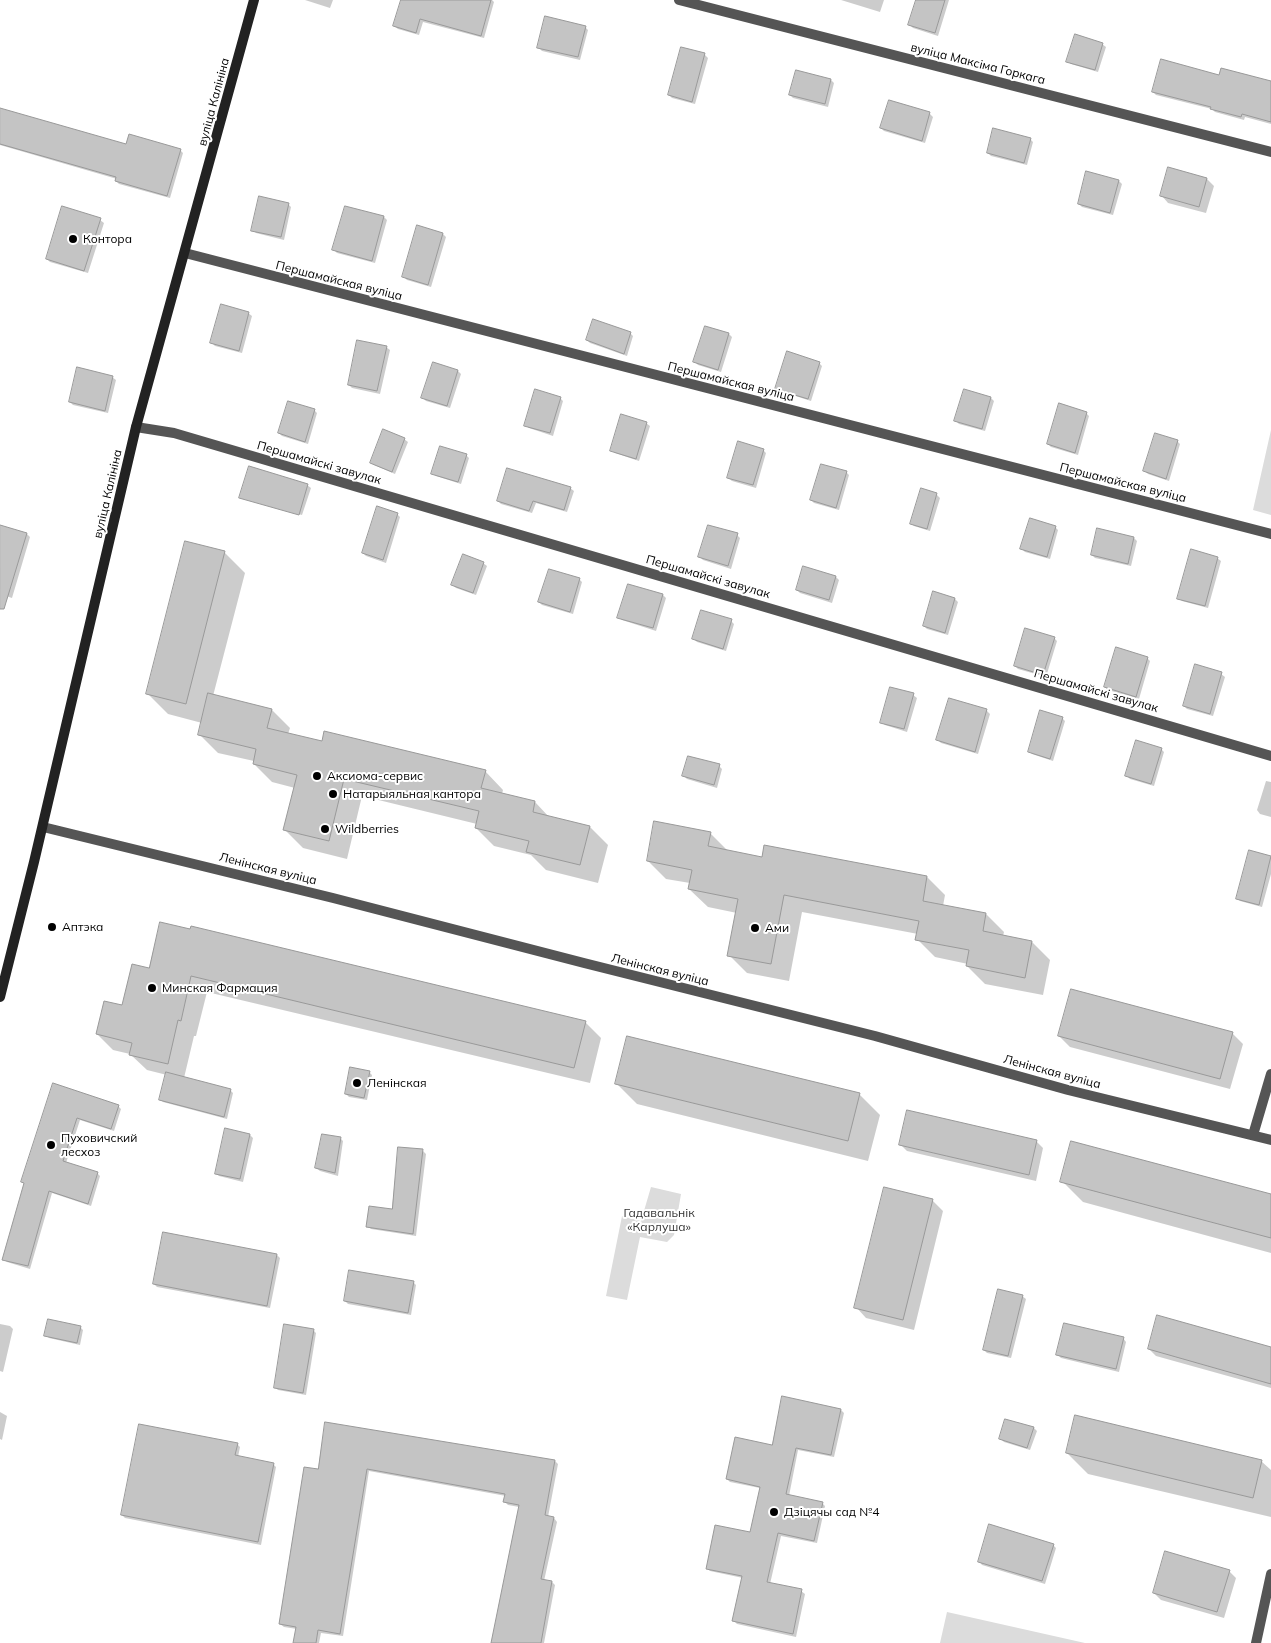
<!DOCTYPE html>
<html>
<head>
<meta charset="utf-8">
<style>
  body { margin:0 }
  canvas { display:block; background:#fff }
</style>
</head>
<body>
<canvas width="1271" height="1643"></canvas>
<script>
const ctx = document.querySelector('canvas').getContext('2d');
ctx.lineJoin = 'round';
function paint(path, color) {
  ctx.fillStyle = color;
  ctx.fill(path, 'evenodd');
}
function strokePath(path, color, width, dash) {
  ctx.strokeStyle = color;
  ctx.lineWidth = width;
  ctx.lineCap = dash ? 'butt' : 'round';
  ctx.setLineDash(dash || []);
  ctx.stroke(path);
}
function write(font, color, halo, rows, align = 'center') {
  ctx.font = font + ' Mulish,sans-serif';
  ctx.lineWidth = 4;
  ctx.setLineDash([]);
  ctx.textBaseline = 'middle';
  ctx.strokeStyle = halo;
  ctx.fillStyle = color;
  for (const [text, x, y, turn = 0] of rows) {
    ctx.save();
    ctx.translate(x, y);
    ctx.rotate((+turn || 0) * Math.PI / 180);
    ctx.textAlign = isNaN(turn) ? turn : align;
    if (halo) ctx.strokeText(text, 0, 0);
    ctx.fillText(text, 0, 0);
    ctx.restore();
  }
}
paint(new Path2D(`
  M1271,430V515L1253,510Z
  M651,1187L681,1194L674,1235L667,1242L640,1237L627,1300L606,1296L622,1216L641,1221Z
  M947,1612L1085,1643H940Z`), '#dcdcdc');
paint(new Path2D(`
  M305,0H333L330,8Z
  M402,0H492L494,2L484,38L423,22L419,35L398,29L394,26Z
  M841,0H884L880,12Z
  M917,0H949L938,36L913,28L910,25Z
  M585,27L588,30L580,60L542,51L539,48Z
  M1102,44L1106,47L1098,72L1071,64L1068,61Z
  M682,48L705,55L708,58L695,104L672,98L669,95Z
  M831,80L834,83L828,107L793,98L790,95Z
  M1153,92L1271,99V124L1245,117L1244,120L1215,112L1212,109L1156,95Z
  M890,101L930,114L933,117L925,143L884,131L881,128Z
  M0,110L126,146L180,150L183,153L170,198L119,184L116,181L117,179L0,145Z
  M1030,139L1033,142L1027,165L991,156L988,153Z
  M1207,179L1214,186L1206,213L1168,203L1162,196Z
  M1119,181L1122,184L1113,215L1082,207L1079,204Z
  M288,204L291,207L284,240L256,233L253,230Z
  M346,207L384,217L387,220L375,263L337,253L334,250Z
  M100,220L104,223L88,273L50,262L47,259Z
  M443,234L446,237L431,287L407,280L404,277Z
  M248,313L252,316L242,353L215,346L212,343Z
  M706,327L729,334L732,337L721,372L698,365L695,362Z
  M630,333L633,336L627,356L590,343L587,340Z
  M386,347L390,350L380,394L352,388L349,385Z
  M819,363L822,366L811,401L780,391L777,388Z
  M458,371L461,374L450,408L426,401L423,398Z
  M112,377L116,380L108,413L73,405L70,402Z
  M560,398L563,401L553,436L529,428L525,425Z
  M991,398L994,401L985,431L959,424L956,421Z
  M314,410L317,413L308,444L282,436L279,433Z
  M1086,413L1089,416L1078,455L1051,447L1048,444Z
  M646,423L650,426L639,461L615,453L612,450Z
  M404,439L408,442L395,474L374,465L371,462Z
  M1177,441L1180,444L1169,481L1148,474L1145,471Z
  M763,450L766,453L756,488L732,481L728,478Z
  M466,455L469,458L461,484L436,476L433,473Z
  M846,472L849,475L839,510L814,503L811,500Z
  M307,485L311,488L302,515L242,497V499L240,497Z
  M570,488L574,491L567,512L536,503L532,513L501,504L498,501Z
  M921,490L937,495L940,498L930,531L914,526L911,523Z
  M397,514L400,517L386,563L366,556L363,553Z
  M0,526L27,534L30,537L12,598L0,594Z
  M1055,527L1058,530L1050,559L1025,552L1022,549Z
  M737,535L740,538L731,569L703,560L700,557Z
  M1134,538L1137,541L1131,566L1095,558L1092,555Z
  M224,552L245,573L213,696L272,710L290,728L288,734L323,742L485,771L503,790L502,794L535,802L550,818L590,827L608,845L598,883L546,870L531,855L494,846L476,828L477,824L362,796L347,859L303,848L285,830L295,788L272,782L254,764V761L218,753L199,734L202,723L168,714L147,693Z
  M1217,558L1221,561L1208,608L1182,601L1179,598Z
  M483,563L487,566L476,595L456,588L453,585Z
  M804,568L836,577L839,580L832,603L800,593L797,590Z
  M579,579L582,582L573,614L542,605L539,602Z
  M628,585L663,595L666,598L656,631L622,620L619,617Z
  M955,599L958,602L948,635L927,629L924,626Z
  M731,621L734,624L726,651L697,642L694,639Z
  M1054,638L1057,641L1046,677L1018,669L1015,666Z
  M1147,658L1150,661L1139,699L1108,690L1105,687Z
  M1221,674L1225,677L1213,716L1187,709L1184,706Z
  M913,695L917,698L907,732L885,725L882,722Z
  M950,699L987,711L990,714L978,754L941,743L938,740Z
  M1062,718L1065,721L1053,761L1032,754L1029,751Z
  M1161,749L1164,752L1154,786L1130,779L1127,776Z
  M719,766L722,769L717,788L687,779L684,776Z
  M1266,781L1271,782V817L1260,814L1257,810Z
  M710,833L729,852L763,858L927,877L945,895L943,906L986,914L1004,932L1003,936L1032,942L1050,960L1043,995L985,984L967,966L968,964L935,957L917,939L918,934L802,912L789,981L747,973L729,955L737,913L708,907L689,889L690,883L666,879L648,861Z
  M1250,852L1271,857V874L1262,907L1240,901L1237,898Z
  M150,970L585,1022L601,1038L590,1083L207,992L196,1036H194L184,1078L230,1090L233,1093L227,1119L163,1102L160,1099L167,1075L147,1070L130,1054L113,1050L97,1034L123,1006Z
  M1232,1033L1243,1044L1230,1089L1070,1047L1059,1036Z
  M369,1072L372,1075L367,1100L349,1097L346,1094Z
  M617,1084L859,1094L880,1115L868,1161L637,1104Z
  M54,1085L118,1106L121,1109L114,1131L80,1120L66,1163L97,1173L100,1176L91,1206L52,1193L30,1269L7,1262L4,1259Z
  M226,1130L250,1135L253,1138L243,1182L219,1176L216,1173Z
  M340,1138L343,1141L338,1176L320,1171L316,1168Z
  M1036,1141L1043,1148L1036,1181L907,1151L900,1144Z
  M423,1151L426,1154L416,1236L371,1229L368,1226L393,1210Z
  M1062,1181L1271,1196V1253L1083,1202Z
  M932,1200L943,1211L914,1330L866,1318L856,1307Z
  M277,1255L280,1258L270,1308L157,1287L154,1284Z
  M413,1282L416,1285L411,1315L348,1304L345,1301Z
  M1022,1296L1026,1299L1011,1358L987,1353L984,1350Z
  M0,1324L10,1326L13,1329L3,1372L0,1371Z
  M80,1327L83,1330L80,1345L49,1338L46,1335Z
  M313,1330L316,1333L306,1395L278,1390L275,1387Z
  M1123,1338L1126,1342L1119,1372L1061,1358L1058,1355Z
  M1271,1348V1388L1156,1356L1149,1349Z
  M783,1397L841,1410L844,1413L834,1457L798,1450L789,1496L822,1503L825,1506L817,1543L781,1536L770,1584L801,1591L805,1594L796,1637L737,1624L734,1621L743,1578L710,1571L707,1568L751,1534L760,1488L730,1482L727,1479L773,1446Z
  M0,1412L7,1416L2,1440L0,1439Z
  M1034,1428L1037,1431L1030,1450L1004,1442L1001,1439Z
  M237,1444L240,1447L238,1457L273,1464L276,1467L261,1545L125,1518L122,1515Z
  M1067,1453L1261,1461L1271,1470V1517L1088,1474Z
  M555,1461L558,1464L548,1517L554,1518L557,1522L544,1581L552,1582L555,1585L544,1643H492L519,1507L508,1505L505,1502L506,1496L369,1471L343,1636L321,1633L319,1643H294L297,1629L284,1627L280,1624L319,1470Z
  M1053,1545L1056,1548L1045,1584L982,1565L979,1561Z
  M1229,1571L1236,1578L1224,1618L1161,1600L1154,1593Z`), '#0003');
const building = new Path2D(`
  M401,0H491L481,36L420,19L416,33L393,26Z
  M916,0H945L935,33L908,25Z
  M545,16L586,26L578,57L537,48Z
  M1075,34L1103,43L1095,70L1066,62Z
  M681,47L705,53L692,102L668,95Z
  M1161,59L1219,75L1221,68L1271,81V122L1242,114L1241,117L1210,109L1211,107L1152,92Z
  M796,70L831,79L825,104L789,95Z
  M889,100L930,112L922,141L880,128Z
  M0,108L126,144L129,134L181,149L167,196L115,181L116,177L0,144Z
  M993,128L1031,138L1024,163L987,153Z
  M1168,167L1207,178L1199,207L1160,196Z
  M1086,171L1119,180L1110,213L1078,204Z
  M259,196L289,203L281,237L251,231Z
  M62,206L101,218L84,271L46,259Z
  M345,206L384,216L372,261L332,250Z
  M417,225L443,233L428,285L402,277Z
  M221,304L249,312L239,351L210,343Z
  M593,319L631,332L624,354L586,340Z
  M705,326L729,333L718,370L693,362Z
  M357,340L387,346L377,391L348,385Z
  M787,351L820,362L808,399L775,389Z
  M433,362L458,370L447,406L421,398Z
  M77,367L113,376L105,411L69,402Z
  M535,389L561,397L550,433L524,426Z
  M964,389L991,397L982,429L954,421Z
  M288,401L315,409L305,442L278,433Z
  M1059,403L1087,412L1075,453L1047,444Z
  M621,414L647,422L636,459L610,451Z
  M383,429L405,438L392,472L370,463Z
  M1155,433L1178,440L1166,479L1143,471Z
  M738,441L764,449L753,485L727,478Z
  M440,446L467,454L458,482L431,474Z
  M821,464L847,471L836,508L810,500Z
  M249,466L308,484L299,515L239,498Z
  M507,468L571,487L564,510L533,501L529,511L497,501Z
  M921,488L937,493L927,529L910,524Z
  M377,506L398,513L383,560L362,553Z
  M1030,518L1056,526L1047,557L1020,549Z
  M0,525L27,533L4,609H0Z
  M708,525L738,533L728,566L698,557Z
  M1097,528L1134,537L1128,564L1091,555Z
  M185,541L225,551L186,704L146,694Z
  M1191,549L1218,557L1205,606L1177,599Z
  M463,554L484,562L473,593L451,585Z
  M803,566L836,576L829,600L796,590Z
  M549,569L580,578L570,612L538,602Z
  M628,584L663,594L653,628L617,618Z
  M933,591L955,598L945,633L923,626Z
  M701,610L732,619L723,649L692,639Z
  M1025,628L1055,637L1043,675L1014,666Z
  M1116,647L1148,657L1136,697L1104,687Z
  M1195,664L1222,672L1210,714L1183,706Z
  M890,687L914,693L904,729L880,723Z
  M208,693L272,709L267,728L322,741L324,731L486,770L481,788L535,801L533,812L590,826L580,865L526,852L529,841L475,828L479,811L344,779L329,841L283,830L297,775L253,764L256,749L198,735Z
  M949,698L987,709L975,752L936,740Z
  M1040,710L1063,717L1050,759L1028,752Z
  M1136,740L1162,748L1151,784L1125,776Z
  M688,756L720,764L714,785L682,776Z
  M654,821L711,832L708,846L762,857L764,845L927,876L923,901L986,913L983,931L1032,941L1025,978L966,966L969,950L915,940L919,921L784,895L771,964L727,956L738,899L688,889L692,870L647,861Z
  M1249,850L1271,856L1259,905L1236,899Z
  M160,922L190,929L191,926L586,1021L574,1068L191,976L181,1021L178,1020L168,1064L129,1055L132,1043L96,1034L104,1001L122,1005L132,964L149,968Z
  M1071,989L1233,1032L1220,1079L1058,1036Z
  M627,1036L860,1093L848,1141L615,1084Z
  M350,1067L370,1071L364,1098L345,1094Z
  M166,1072L231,1089L224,1117L159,1100Z
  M53,1083L119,1105L111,1129L77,1118L63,1161L98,1172L88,1204L49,1191L28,1266L2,1260L24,1183L21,1182Z
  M907,1110L1037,1140L1029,1175L899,1145Z
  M225,1128L250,1134L240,1179L215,1174Z
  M322,1134L341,1137L335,1173L315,1168Z
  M1071,1141L1271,1194V1238L1060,1182Z
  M398,1147L423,1149L413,1234L366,1227L369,1206L392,1209Z
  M884,1187L933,1199L903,1320L854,1308Z
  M163,1232L277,1254L267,1306L153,1284Z
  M349,1270L414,1281L408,1313L344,1301Z
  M998,1289L1023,1295L1008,1356L983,1350Z
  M1157,1315L1271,1347V1384L1148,1349Z
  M48,1319L81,1326L77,1343L44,1336Z
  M1064,1323L1124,1337L1116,1369L1056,1355Z
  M284,1324L314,1329L303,1393L274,1388Z
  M782,1396L841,1409L831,1455L796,1448L786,1494L823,1502L814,1541L778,1533L767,1582L802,1589L793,1634L732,1621L742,1576L706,1569L715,1525L750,1532L760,1487L726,1479L735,1437L772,1445Z
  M1075,1415L1262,1460L1253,1498L1066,1453Z
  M1005,1419L1034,1427L1027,1448L999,1439Z
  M325,1422L555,1460L545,1515L554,1517L541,1579L552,1581L541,1643H491L519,1505L503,1502L505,1494L367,1469L340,1634L318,1630L316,1643H293L296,1627L279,1624L304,1467L318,1469Z
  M139,1424L238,1443L235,1455L274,1463L258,1542L121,1515Z
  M989,1524L1054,1544L1042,1581L978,1562Z
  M1165,1551L1230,1570L1217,1612L1153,1593Z`);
paint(building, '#c4c4c4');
strokePath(building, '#999', 1);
strokePath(new Path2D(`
  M679,0L1271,152
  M185,253L1271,534
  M136,427L174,433L1271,756
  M43,827L333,898L584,963L875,1036L1068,1090L1271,1140
  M1253,1135L1271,1074
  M1256,1643L1271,1574`), '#555', 10);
strokePath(new Path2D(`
  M0,997L34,862L136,427L254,0`), '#222', 10);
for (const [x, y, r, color] of [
  [73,239,5,"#000"],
  [317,776,5,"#000"],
  [333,794,5,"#000"],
  [325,829,5,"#000"],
  [52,927,5,"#000"],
  [755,928,5,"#000"],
  [152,988,5,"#000"],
  [357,1083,5,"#000"],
  [51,1145,5,"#000"],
  [774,1512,5,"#000"]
]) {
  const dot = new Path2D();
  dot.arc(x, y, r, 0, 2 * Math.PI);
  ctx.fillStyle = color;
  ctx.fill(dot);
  strokePath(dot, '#fff', 2);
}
write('12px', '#000', '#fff', [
  ["вуліца Максіма Горкага",978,64,14],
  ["вуліца Калініна",214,102,-75],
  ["Першамайская вуліца",339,281,14],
  ["Першамайская вуліца",731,382,14],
  ["Першамайскі завулак",319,463,16],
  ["Першамайская вуліца",1123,483,14],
  ["вуліца Калініна",108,494,-77],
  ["Першамайскі завулак",708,577,16],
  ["Першамайскі завулак",1096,691,16],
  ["Ленінская вуліца",268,869,14],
  ["Ленінская вуліца",660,970,14],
  ["Ленінская вуліца",1052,1072,15]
]);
write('12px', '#000', '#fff', [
  ["Контора",83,239],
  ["Аксиома-сервис",327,776],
  ["Натарыяльная кантора",343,794],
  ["Wildberries",335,829],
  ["Аптэка",62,927],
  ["Ами",765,928],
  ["Минская Фармация",162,988],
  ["Ленінская",367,1083],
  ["Пуховичский",61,1138],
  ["лесхоз",61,1152],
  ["Дзіцячы сад №4",784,1512]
], 'left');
write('12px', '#333', '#fff', [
  ["Гадавальнік",659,1213],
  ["«Карлуша»",659,1227]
]);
</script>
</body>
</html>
